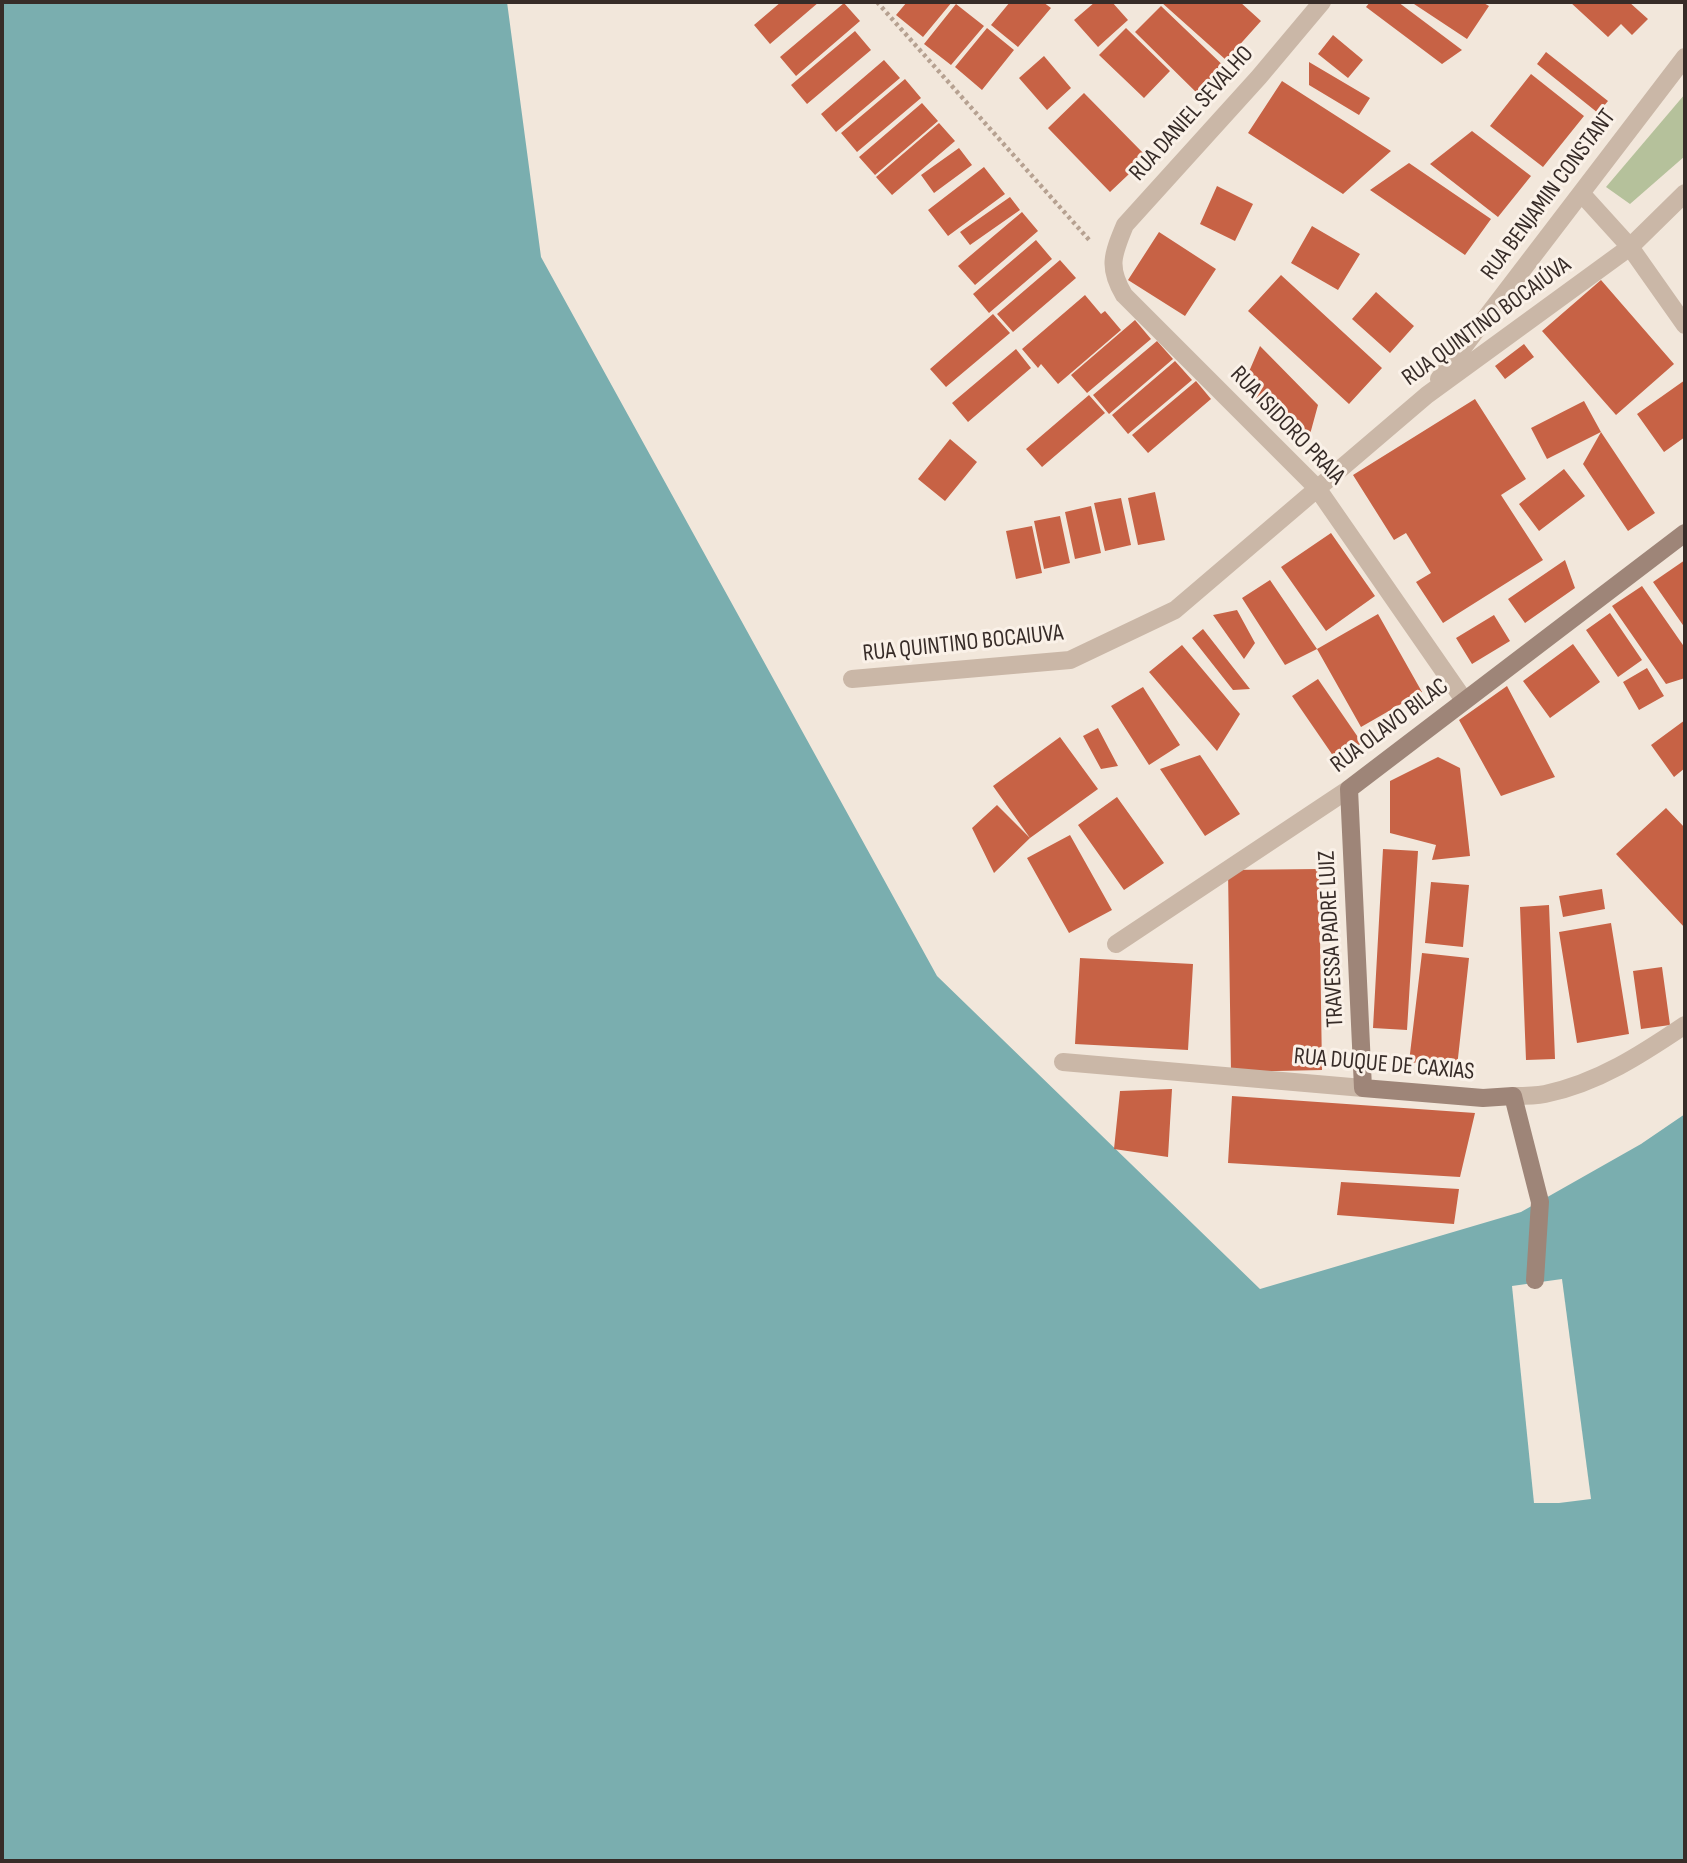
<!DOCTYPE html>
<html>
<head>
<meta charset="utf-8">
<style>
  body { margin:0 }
  #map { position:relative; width:1687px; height:1863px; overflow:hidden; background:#f2e7db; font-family:"Sofia Sans Condensed",sans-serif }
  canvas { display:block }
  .frame { position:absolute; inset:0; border:4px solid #372c28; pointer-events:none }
</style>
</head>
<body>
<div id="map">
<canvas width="1687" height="1863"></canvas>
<div class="frame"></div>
</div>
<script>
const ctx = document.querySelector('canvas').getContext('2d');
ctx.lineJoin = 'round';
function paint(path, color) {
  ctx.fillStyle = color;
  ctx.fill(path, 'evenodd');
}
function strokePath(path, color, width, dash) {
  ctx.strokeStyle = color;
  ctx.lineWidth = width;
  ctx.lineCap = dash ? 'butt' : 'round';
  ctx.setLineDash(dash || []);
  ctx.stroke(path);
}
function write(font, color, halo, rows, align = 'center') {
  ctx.font = font + ' "Sofia Sans Condensed",sans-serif';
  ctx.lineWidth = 6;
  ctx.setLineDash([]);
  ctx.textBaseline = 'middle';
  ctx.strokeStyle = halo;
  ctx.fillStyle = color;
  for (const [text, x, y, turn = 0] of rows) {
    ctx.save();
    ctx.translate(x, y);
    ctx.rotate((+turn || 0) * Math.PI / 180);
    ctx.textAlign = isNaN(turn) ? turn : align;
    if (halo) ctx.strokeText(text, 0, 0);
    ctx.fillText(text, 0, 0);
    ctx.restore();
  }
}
paint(new Path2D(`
  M1685,94V156L1630,204L1606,187Z`), '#b5c19b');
paint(new Path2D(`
  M2,2H507L541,257L937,976L1260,1289L1521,1212L1641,1144L1685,1114V1861H2Z`), '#7aaeaf');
paint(new Path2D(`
  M1562,1279L1591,1499L1559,1503H1534L1512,1286Z`), '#f2e7db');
paint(new Path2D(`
  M781,2H819L770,44L754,25Z
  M907,2H952L923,37L896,15Z
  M1010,2H1043L1051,8L1018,47L991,25Z
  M1095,2H1112L1128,20L1098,47L1074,20Z
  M1161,2H1240L1261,21L1226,60Z
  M1370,2H1398L1462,50L1442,64L1366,7Z
  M1411,2H1482L1489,6L1467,39Z
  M1570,2H1629L1648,19L1632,35L1621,24L1608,37Z
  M844,3L860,21L796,76L780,57Z
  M956,4L984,26L951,65L924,44Z
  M1161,6L1230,72L1203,99L1135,32Z
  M987,28L1014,50L982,90L955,67Z
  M1126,28L1170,71L1144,98L1099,55Z
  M855,31L871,50L807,104L791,85Z
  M1333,35L1363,60L1348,78L1318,54Z
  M1546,52L1608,101L1598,113L1537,64Z
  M1044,56L1071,88L1047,110L1019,78Z
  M884,60L900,78L836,132L821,114Z
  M1309,62L1370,98L1359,115L1309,85Z
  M1531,74L1584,116L1543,167L1490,126Z
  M905,79L921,98L857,152L841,133Z
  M1282,81L1391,151L1343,194L1248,133Z
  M1084,93L1147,157L1110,192L1048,128Z
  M922,103L938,121L875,175L859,157Z
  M939,123L955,141L892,195L876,177Z
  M1472,131L1531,176L1498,217L1430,164Z
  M959,148L972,165L934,193L921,175Z
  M1409,163L1491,219L1465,255L1370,190Z
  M984,167L1005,194L948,236L928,210Z
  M1217,186L1253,204L1235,241L1200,224Z
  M1010,197L1020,210L970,245L960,232Z
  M1022,212L1038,231L975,285L958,266Z
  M1312,226L1360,254L1338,290L1291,263Z
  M1159,232L1216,269L1185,316L1128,280Z
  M1036,240L1052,259L989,313L973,294Z
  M1060,260L1076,278L1013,332L997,314Z
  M1281,275L1382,368L1349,404L1248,311Z
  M1601,280L1674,364L1616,415L1542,331Z
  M1376,292L1414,326L1390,353L1352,319Z
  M1085,295L1101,314L1105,311L1121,330L1058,384L1041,364L1038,368L1022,349Z
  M993,314L1010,333L946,387L930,369Z
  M1135,320L1151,339L1087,393L1071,375Z
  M1157,341L1173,359L1109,414L1093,395Z
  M1524,344L1534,357L1505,379L1495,366Z
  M1260,346L1318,405L1309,438L1242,388Z
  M1016,349L1031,368L968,422L952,403Z
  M1175,361L1192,380L1128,434L1112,415Z
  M1685,380V437L1664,452L1637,414Z
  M1196,381L1211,399L1148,453L1132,435Z
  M1089,395L1105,413L1042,467L1026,449Z
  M1475,399L1526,479L1501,495L1543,560L1443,623L1416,582L1431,573L1406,533L1394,540L1353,475Z
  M1584,401L1601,432L1547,459L1531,428Z
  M1601,432L1655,513L1628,531L1583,464Z
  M950,439L977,462L945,501L918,479Z
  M1564,469L1585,496L1539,531L1519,504Z
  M1155,492L1165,540L1138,545L1128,498Z
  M1121,498L1131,545L1105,551L1094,503Z
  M1091,506L1101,553L1075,559L1065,512Z
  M1060,516L1070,563L1044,569L1034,521Z
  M1032,526L1042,573L1016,579L1006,531Z
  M1331,533L1375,596L1326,631L1281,567Z
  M1565,560L1575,588L1525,623L1508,599Z
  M1685,560V628L1653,582Z
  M1270,580L1317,649L1285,665L1242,598Z
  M1642,586L1685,648V678L1666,684L1612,606Z
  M1237,610L1255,643L1244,659L1213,615Z
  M1610,613L1642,660L1618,677L1586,630Z
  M1378,614L1422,692L1361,727L1317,649Z
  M1494,615L1510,641L1472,664L1456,638Z
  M1203,629L1250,689L1233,690L1192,638Z
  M1573,644L1600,682L1550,718L1523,681Z
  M1182,645L1240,714L1217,751L1149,672Z
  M1647,668L1664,696L1639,710L1623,682Z
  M1318,679L1362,743L1336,760L1292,696Z
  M1507,686L1555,777L1501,796L1459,720Z
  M1143,687L1180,745L1149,765L1111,706Z
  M1685,720V768L1674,777L1651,745Z
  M1098,728L1118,766L1101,769L1083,736Z
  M1060,737L1098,789L1030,838L994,873L972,828L997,805L1030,838L993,786Z
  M1200,755L1240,814L1205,836L1160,769Z
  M1438,757L1460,768L1470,856L1432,860L1436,845L1390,833V781Z
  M1117,797L1164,863L1124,890L1078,825Z
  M1666,808L1685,828V928L1616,854Z
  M1070,835L1112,910L1069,933L1027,858Z
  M1383,849L1418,851L1407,1030L1373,1028Z
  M1319,869L1322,1070L1231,1072L1228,870Z
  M1431,882L1469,885L1463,947L1425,943Z
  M1602,889L1605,909L1563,917L1559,896Z
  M1549,905L1555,1059L1526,1060L1520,907Z
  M1611,923L1629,1034L1577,1043L1559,932Z
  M1422,953L1469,958L1457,1067L1409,1062Z
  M1080,958L1193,964L1188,1050L1075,1044Z
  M1662,967L1670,1025L1641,1029L1633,971Z
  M1172,1089L1168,1157L1114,1149L1120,1091Z
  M1232,1096L1475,1113L1460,1177L1228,1163Z
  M1341,1182L1459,1189L1454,1224L1337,1215Z`), '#c76245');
strokePath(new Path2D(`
  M877,2L1091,242`), '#b6a191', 4.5, [3.5, 3.5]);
strokePath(new Path2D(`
  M1322,2L1259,77L1125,225C1113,254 1107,267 1124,295L1317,488L1464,700
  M1581,193L1630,247L1685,325
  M1439,379L1685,57
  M852,679L1070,660L1175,610L1427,395L1630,247L1685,193
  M1116,944L1349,789
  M1063,1062L1363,1088
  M1513,1096C1523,1096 1535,1096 1545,1094C1598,1083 1642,1054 1685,1025`), '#cab7a7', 18);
strokePath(new Path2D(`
  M1535,1280L1540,1202L1513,1096L1483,1098L1363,1088L1349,789L1685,533`), '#9e8578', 18);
write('24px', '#372c28', '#faf1e8', [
  ["RUA DANIEL SEVALHO",1192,114,-48],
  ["RUA BENJAMIN CONSTANT",1549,195,-53],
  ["RUA QUINTINO BOCAIÚVA",1487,322,-36],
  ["RUA ISIDORO PRAIA",1287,426,46],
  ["RUA QUINTINO BOCAIUVA",963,644,-6],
  ["RUA OLAVO BILAC",1390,726,-37],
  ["TRAVESSA PADRE LUIZ",1332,939,-93],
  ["RUA DUQUE DE CAXIAS",1384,1065,5]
]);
</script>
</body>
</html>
